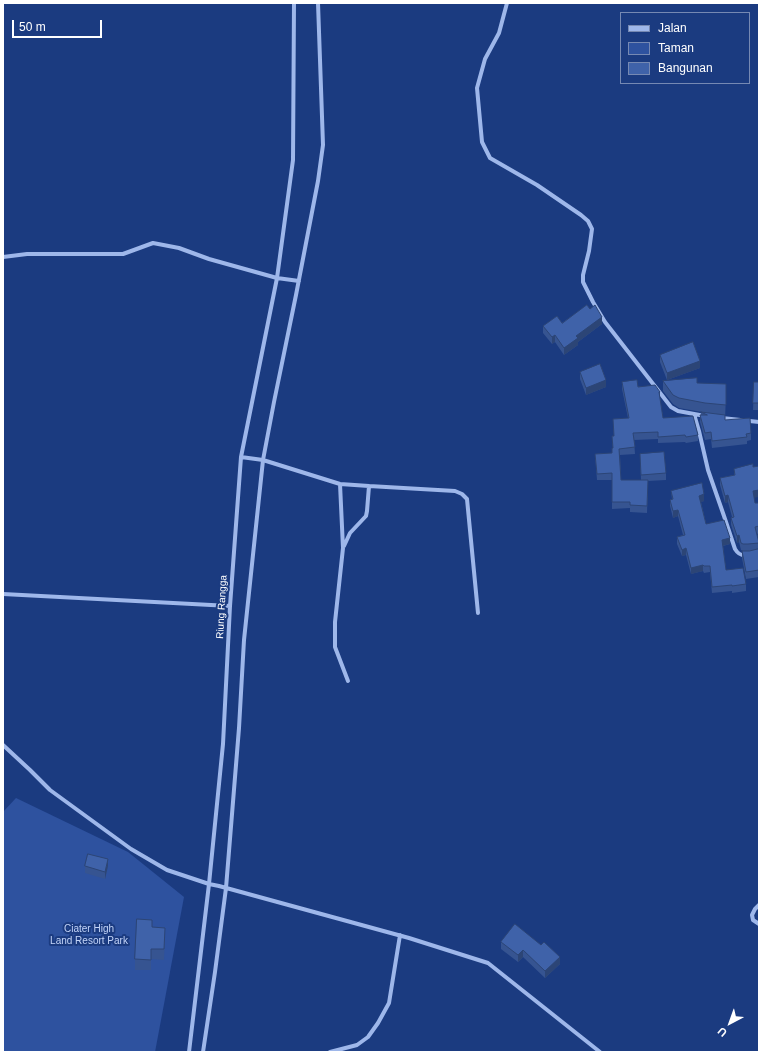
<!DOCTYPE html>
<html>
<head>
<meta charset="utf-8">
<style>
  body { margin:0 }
  #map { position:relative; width:762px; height:1055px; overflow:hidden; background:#1b3b80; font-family:Arial,sans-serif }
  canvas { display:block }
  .frame { position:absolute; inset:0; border:4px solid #fff; pointer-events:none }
  .legend { position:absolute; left:620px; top:12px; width:130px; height:72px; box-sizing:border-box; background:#1b3b80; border:1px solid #7689b3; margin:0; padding:5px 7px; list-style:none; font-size:12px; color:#fff }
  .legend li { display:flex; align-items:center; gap:8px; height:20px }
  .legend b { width:20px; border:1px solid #7689b3 }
  .north { position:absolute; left:710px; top:1003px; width:40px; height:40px; -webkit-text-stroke:3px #1b3b80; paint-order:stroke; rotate:221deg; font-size:11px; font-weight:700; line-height:16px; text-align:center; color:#fff }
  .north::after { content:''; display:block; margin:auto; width:14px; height:18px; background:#fff; clip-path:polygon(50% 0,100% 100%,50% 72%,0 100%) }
  .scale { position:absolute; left:12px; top:20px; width:90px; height:18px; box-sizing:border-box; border:2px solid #fff; border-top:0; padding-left:5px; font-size:12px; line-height:14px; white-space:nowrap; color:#fff; -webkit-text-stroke:3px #1b3b80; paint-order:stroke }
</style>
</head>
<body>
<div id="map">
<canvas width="762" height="1055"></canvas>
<div class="frame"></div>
<ul class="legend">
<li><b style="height:5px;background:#9eb7ea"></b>Jalan</li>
<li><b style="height:11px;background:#2e529f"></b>Taman</li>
<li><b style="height:11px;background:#3f62a9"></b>Bangunan</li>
</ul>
<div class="north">U</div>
<div class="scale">50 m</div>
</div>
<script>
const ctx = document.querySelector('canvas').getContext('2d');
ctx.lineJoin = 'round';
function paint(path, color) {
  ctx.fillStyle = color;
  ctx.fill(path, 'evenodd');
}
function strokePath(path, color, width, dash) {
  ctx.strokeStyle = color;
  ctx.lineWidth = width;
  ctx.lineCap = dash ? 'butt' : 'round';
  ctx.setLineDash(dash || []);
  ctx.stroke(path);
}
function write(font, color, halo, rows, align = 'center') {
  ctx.font = font + ' Arial,sans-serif';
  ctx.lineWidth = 4;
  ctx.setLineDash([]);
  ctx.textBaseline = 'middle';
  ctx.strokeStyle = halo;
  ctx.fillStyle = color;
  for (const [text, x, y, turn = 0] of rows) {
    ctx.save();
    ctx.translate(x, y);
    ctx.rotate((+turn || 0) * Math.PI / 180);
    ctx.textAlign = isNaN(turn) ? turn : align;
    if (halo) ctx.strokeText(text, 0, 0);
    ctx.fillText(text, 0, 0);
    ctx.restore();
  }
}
paint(new Path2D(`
  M16,798L128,852L184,897L155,1052H3V812Z`), '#2e529f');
strokePath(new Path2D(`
  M507,3L499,33L485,59L477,88L482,142L490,158L537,185L581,215L588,221L592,229L589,251L583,275V282L593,302L605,322L671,407L678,411L705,416
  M3,257L27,254H123L153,243L179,248L209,259L277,278L299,281
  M694,414L699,431L708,470L724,516L735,549C738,554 741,556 747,555
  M722,418L759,422
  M241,457L263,460L340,484L369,486L455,491L462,494L467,499L478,613
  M340,484L343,548L335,622V647L348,681
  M344,546L350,533L366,516L367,511L369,486
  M3,594L230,606
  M3,745L30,770L50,790L131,849L167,870L209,884L219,886L409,938L488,963L600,1052
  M759,905L755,909L752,915L753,920L759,924
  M189,1052L209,884L223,744L230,606L241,457L277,278L293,160L294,3
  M203,1052L215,972L226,888L239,728L244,640L263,460L274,402L296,295L318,181L323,145L318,3
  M330,1052L357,1045L368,1037L378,1023L389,1003L400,935`), '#9eb7ea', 4);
paint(new Path2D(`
  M562,323L602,324L578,342V345L564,355L555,342L552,344L543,333V326Z
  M660,355L700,368L667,380L660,362Z
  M580,372L606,387L586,395L580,379Z
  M663,381L697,383L726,394L725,420L751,433V440L747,441V444L712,448L711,439L705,440L700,422L701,412H702L679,408L673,404L663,391Z
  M622,382L660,392V399L663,418L698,435V441L686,443L685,442L658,443V439L634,440L635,454L620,455L621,480H641L640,454L666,473V480L648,481L647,513L630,512V508L612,509V480H597L595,454L612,453L613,448L612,436H614L613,419L628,418L622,389Z
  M754,382H759V410H753Z
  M734,469L754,498L755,503H759V533L757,534L759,542V577L746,579L742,558V551H743L741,550L739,542L737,543L731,525V518L732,517L728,502L725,503L720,485V478L734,475Z
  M671,491L704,501L701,502L706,524L730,544L723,546L726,570L746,584V591L732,593V591L712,593L710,572L704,573L703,571L691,574L686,555L682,556L677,544V537L683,535L678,516L673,518L670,506V500L672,499Z
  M85,866H108L105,879L85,873Z
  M515,924L560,964L545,978L523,957L518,962L501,949V942Z
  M152,927L165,938L164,960L151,959V970H135V959Z`), '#365491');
paint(new Path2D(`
  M602,317V324L578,342V345L564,355V348L576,336Z
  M555,335V342L552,344V337Z
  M700,361V368L667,380V373Z
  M606,380V387L586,395V388Z
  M759,490V497L753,498V491Z
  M704,494V501L699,503V496Z
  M728,495V502L725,503V496Z
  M678,510V516L673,518V511Z
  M739,535V542L737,543V536Z
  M730,538V544L722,546V540Z
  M686,548V555L682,556V550Z
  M703,565V571L691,574V568Z
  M108,859V866L105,879V872Z
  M523,950V957L518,962V955Z
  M560,957V964L545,978V971Z`), '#2c4576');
const building = new Path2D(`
  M587,305L590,309L595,305L602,317L576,336L578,338L564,348L555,335L552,337L543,326L557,316L562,323Z
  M693,342L700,361L667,373L660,355Z
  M600,364L606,380L586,388L580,372Z
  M697,378V383L726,384V405L705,403L679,398L673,395L663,381Z
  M637,380L638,387L655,385L660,392H659L663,418L693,416L698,435L686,437L685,435L658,437V432L633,433L635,447L619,449L621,480H648L647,506L630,505V502H612V473L597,474L595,454L612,453V448H613L612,436H614L613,419L629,418L622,382Z
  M754,382H759V403H753Z
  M701,412L725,415V420L750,418L751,433L746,434L747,437L712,441L711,432L705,433L700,415H707Z
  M664,452L666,473L641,475L640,454Z
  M753,464V467L759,466V490L753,491L755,503H759V526L755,527L759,543L748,544H743L741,543L739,535L737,536L731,518L734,517L728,495L725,496L720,478L735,475L734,469Z
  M702,483L704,494L699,496L706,524L724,520L730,538L722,540L726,570L743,568L746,584L732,586V585L712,587L710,566H704L703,565L691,568L686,548L682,550L677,537L685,535L678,510L673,511L670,500L673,499L671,491Z
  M759,549V570L746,572L742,551H749Z
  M88,854L108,859L105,872L85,866Z
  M137,919L152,920V927L165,928L164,949H151V960L135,959Z
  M515,924L541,945L544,942L560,957L545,971L523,950L518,955L501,942Z`);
paint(building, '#3f62a9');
strokePath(building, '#2c4576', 1);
write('10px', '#fff', '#1b3b80', [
  ["Riung Rangga",222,607,-87]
]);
write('10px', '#c3d4f8', '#1b3b80', [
  ["Ciater High",89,929],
  ["Land Resort Park",89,941]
]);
</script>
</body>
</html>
